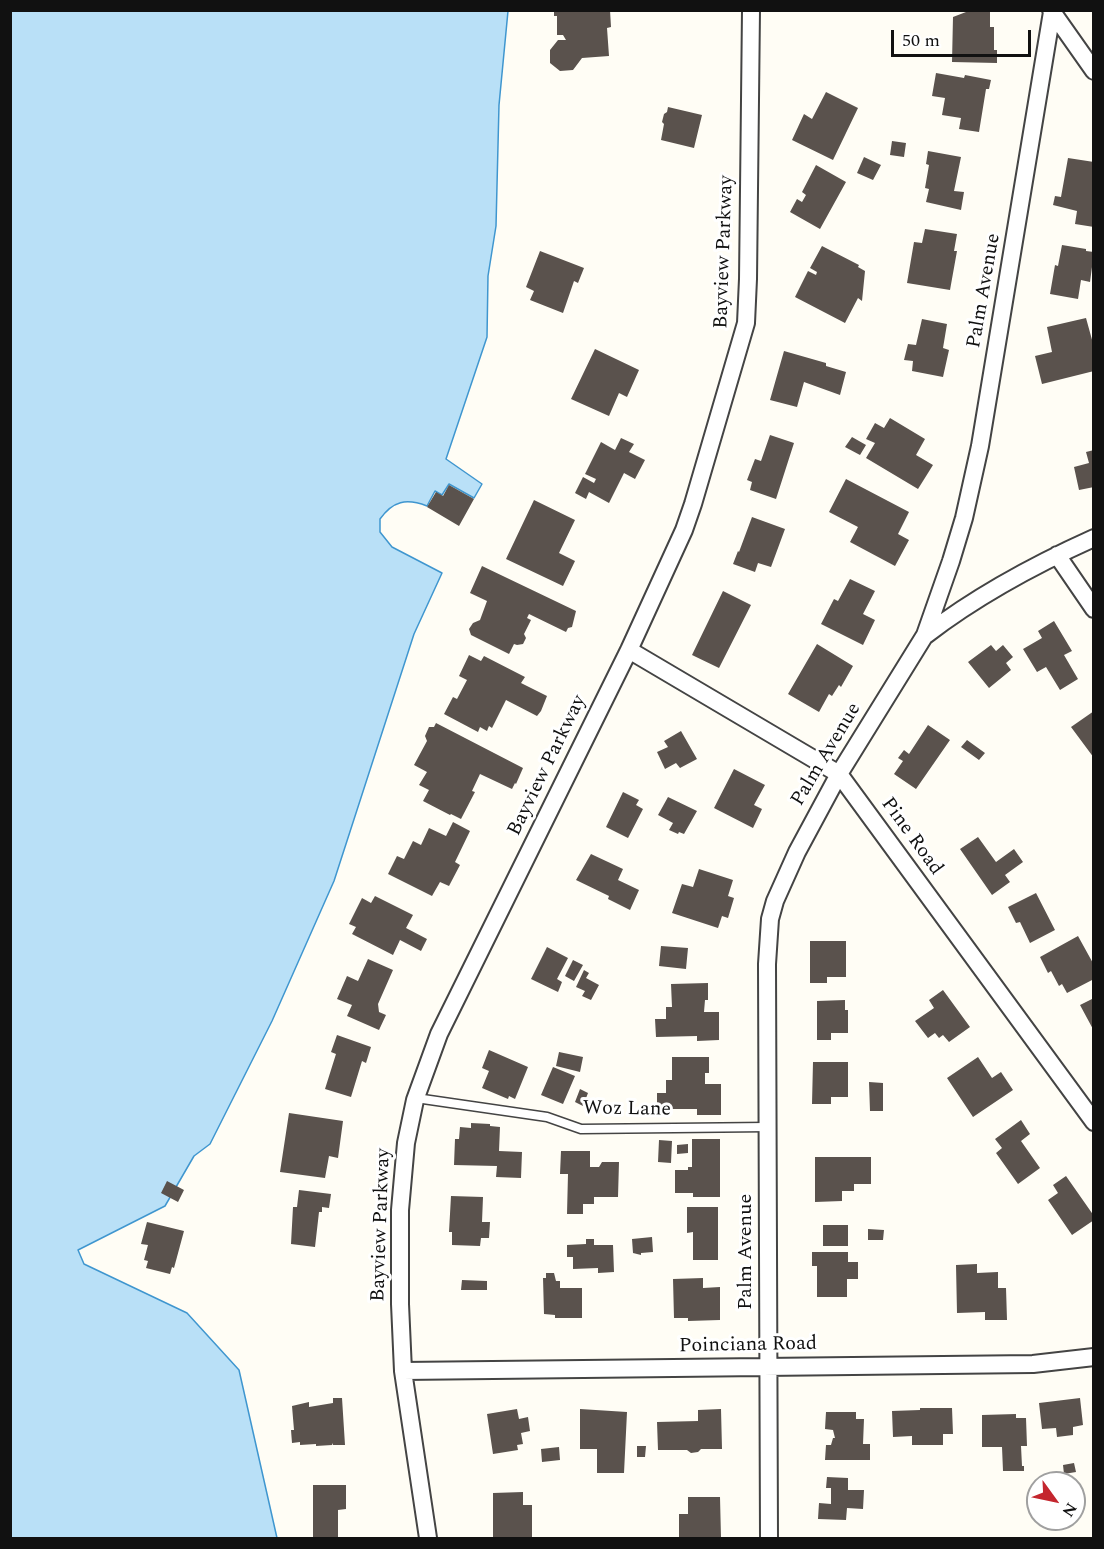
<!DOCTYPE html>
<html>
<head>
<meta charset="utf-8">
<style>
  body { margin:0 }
  #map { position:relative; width:1104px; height:1549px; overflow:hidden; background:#fffdf5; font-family:Spectral,serif }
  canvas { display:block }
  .frame { position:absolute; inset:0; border:12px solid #111; pointer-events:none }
  .north { position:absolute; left:1026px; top:1471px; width:60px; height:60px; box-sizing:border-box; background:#fff; border:2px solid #a0a0a0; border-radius:50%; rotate:123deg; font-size:16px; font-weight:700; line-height:24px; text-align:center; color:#111 }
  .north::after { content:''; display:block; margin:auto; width:21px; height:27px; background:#c4262e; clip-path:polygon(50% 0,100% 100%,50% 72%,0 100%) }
  .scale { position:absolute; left:891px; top:30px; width:140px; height:27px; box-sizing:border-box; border:3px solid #111; border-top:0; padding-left:8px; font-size:18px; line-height:21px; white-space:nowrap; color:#111; -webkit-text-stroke:4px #fff; paint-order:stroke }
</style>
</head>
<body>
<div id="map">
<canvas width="1104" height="1549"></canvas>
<div class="frame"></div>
<div class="north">N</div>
<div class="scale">50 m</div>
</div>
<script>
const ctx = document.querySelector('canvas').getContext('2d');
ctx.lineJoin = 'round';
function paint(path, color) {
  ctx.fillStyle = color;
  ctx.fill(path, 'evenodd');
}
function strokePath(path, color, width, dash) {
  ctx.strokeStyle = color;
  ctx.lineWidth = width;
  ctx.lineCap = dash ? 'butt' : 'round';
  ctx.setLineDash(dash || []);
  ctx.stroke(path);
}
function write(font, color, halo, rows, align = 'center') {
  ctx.font = font + ' Spectral,serif';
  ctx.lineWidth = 6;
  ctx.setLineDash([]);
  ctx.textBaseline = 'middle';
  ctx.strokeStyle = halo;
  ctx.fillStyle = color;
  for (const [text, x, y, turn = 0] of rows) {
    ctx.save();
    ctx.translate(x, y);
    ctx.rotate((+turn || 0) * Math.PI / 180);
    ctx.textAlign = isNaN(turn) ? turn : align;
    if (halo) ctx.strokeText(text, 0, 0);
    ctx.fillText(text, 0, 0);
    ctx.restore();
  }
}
const water = new Path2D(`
  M11,11H508L499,105L496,226L488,276L487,337L446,459L482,484L474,498L449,484L442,495L435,491L427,506C406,498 393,501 380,519V532L392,547L442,573L414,634L334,881L272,1021L210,1144L194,1156L165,1206L78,1250L84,1264L187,1313L239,1370L277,1538H11Z`);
paint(water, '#b9e0f7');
strokePath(water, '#3f96cf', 1.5);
paint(new Path2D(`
  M554,10H610L611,27L607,28L609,56L582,58L573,70L560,71L550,63V50L558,40H566L563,35H557V16H554Z
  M966,12H990V27H994V50H997V63L952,62L953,17Z
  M936,73L964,78L965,75L991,80L989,89H986L979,132L959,129L961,118L942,115L945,98L932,96Z
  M826,92L858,108L833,160L792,140L804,114L812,119Z
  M668,107L702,115L694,148L661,140L664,124L662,122L664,114L667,112Z
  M892,141L906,143L904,157L890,155Z
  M928,151L961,157L954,191L964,192L961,210L926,202L929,189L925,188L929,165L926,164Z
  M864,157L881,165L873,180L857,173Z
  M1068,158L1094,162V227L1075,224L1077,211L1053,205L1055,196L1061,197Z
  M816,165L846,182L820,229L790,212L797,199L802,202L806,195L802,192Z
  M925,229L957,234L954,251H957L950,290L907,283L914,242L922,243Z
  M1062,245L1086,249V251L1094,252L1090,282L1081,280L1078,299L1050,294L1055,265L1058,266Z
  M822,246L859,265L858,267L865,271L862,301L858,298L845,323L795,297L808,271L816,275L817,272L810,268Z
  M540,251L584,268L578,283L574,281L563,313L530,300L534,291L526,287Z
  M1086,318L1094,347V371L1042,384L1035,356L1052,352L1047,327Z
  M922,319L947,324L943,348L949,350L943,377L912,371L913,361L904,360L908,344L916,345Z
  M595,349L639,370L627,397L619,393L609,416L571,399Z
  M784,351L826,363V366L846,372L840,395L804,382L797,407L770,400Z
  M890,418L925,439L916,455L933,465L918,489L866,458L875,443L866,439L875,423L884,428Z
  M770,435L794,443L776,499L750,490L752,482L747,480L755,459L761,461Z
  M852,437L866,445L860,455L845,447Z
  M621,438L634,444L629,452L645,460L635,479L624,473L609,503L589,492L586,499L575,493L583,477L594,483L596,479L585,474L601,442L615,450Z
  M1094,450V487L1079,490L1074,467L1089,463L1086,452Z
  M846,479L909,512L898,534L909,540L895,566L850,542L858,527L829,512Z
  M449,485L474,499L459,526L427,507L436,492L443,496Z
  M534,500L575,520L559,553L575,561L563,586L506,559Z
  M752,517L785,529L771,567L758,563L755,572L733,564L738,551L739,552Z
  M482,566L576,611L572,627L568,628L566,632L529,614L527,618L531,620L524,634L526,638L523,644L517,645L514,644L509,654L471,635L469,629L473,623L480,620L487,601L470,593Z
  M850,579L875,591L863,614L875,620L863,645L821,624L834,599L838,601Z
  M723,591L751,605L719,668L692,655Z
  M1054,621L1072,651L1064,655L1078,679L1060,690L1046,667L1037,672L1023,649L1042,638L1038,631Z
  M817,644L853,666L841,687L839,685L832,696L829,694L819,712L788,694Z
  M991,645L996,651L1003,645L1013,657L1006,663L1011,670L989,688L968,662Z
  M469,655L481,661L484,656L525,677L521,683L547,696L541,711L537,716L506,700L492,728L489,726L487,731L480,727L478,732L444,714L453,697L457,699L467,680L459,676Z
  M1094,711V758L1071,727Z
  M436,723L523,768L516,784L515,783L512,789L480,774L472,791L475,792L461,819L451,814L450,815L423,801L429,790L419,785L427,772L414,765L427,741L425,736L429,727H434Z
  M928,725L950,740L916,789L894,774L903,761L898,758L904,750L909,754Z
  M681,731L697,759L680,768L676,763L665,769L657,752L668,747L664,741Z
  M967,740L985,753L979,760L961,747Z
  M734,769L765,785L754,805L762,809L753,828L714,808Z
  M623,792L639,800L636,805L643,809L628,838L606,827Z
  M668,797L697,811L684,834L679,832L678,834L669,830L673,823L658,815Z
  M453,822L470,831L455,862L460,865L449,886L440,882L432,896L388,874L397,856L404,859L413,841L421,845L429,828L446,836Z
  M978,837L996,862L1014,849L1023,862L1005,875L1010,882L992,895L960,849Z
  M591,854L623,869L618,880L639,890L630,910L608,899L609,896L576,880Z
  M699,869L733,880L728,896L734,898L728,918L722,916L718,928L672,913L682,884L693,887Z
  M1036,893L1055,930L1030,943L1020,922L1016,923L1008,907Z
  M375,896L413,915L406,928L427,939L421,951L400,940L393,955L352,934L356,927L349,924L362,898L371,903Z
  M1078,936L1094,965V979L1067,993L1062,984L1059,986L1051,971L1048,973L1040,957Z
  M810,941H846V977H827V983H810Z
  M661,946L688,948L686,969L659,966Z
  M547,947L568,958L557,979L562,982L558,992L531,979Z
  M368,959L393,970L378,1004L379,1012L386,1015L379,1030L347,1016L352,1005L337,999L347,976L358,981Z
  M573,960L583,965L574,981L565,976Z
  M584,970L589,973L586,978L599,985L591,1000L582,996L585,991L576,987Z
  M708,983V1000H705L704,1012H719V1040L697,1041V1036L656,1037L655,1019H666V1007H672L671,984Z
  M943,990L970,1027L949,1042L943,1035L939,1038L935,1033L928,1038L915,1021L934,1008L929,1000Z
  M1094,998V1031L1080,1005Z
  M845,1000V1010H848V1033H831V1040H817V1001Z
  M337,1035L371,1047L366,1063L362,1061L351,1097L325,1089L336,1054L331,1052Z
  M489,1050L528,1067L515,1099L509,1096L508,1099L482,1088L489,1071L482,1068Z
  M559,1052L583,1057L580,1072L556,1066Z
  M672,1057H709V1073H705V1084H721V1115H697V1109H657V1093H666V1080H672Z
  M978,1057L992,1078L1001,1072L1013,1090L973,1117L947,1078Z
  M813,1062H848V1097H831V1104H812Z
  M553,1067L575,1076L563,1104L541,1095Z
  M869,1082L883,1083V1111H870Z
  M580,1089L588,1093L583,1106L575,1102Z
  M289,1113L343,1121L338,1158L329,1156L325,1178L280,1172Z
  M1021,1120L1030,1134L1021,1141L1040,1168L1018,1184L996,1153L1002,1148L995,1139Z
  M471,1123L490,1124V1126L500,1127L499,1151L522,1152L521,1178L496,1177L497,1166L454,1165L455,1139H459L460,1127L471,1128Z
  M692,1139H720V1197H693V1193H675V1170H688V1167H692Z
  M659,1140L672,1141L671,1163L658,1162Z
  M688,1144V1153L677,1154V1145Z
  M561,1151H590V1167H599L602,1162H619L618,1197H594V1204H583V1214H567L568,1174H560Z
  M815,1157H871V1184H854V1191H842V1201L815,1202Z
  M1066,1176L1094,1216V1220L1072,1235L1048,1200L1058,1193L1053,1185Z
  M167,1181L184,1190L178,1202L161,1193Z
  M299,1190L331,1194L329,1208L322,1207V1212H319L315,1247L291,1244L293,1207H297Z
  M451,1196L483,1197L482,1222H490L489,1238H481L480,1246L452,1245V1232H449Z
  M687,1207H718V1260H693V1232L687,1233Z
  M147,1222L184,1231L174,1268L172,1267L170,1274L146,1268L148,1261L144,1260L148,1245L141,1244Z
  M823,1225H848V1246H823Z
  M868,1229L884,1230L883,1240H868Z
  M652,1237L653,1252L641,1253V1255L633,1253L632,1239Z
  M586,1239H594V1245H613L614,1272L598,1273V1268L573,1269V1257H567V1245L586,1244Z
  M812,1252H848V1262H858V1279H847V1297H817V1266H812Z
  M977,1264V1273L998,1272V1288H1006L1007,1320H985V1312L957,1313L956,1265Z
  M546,1273H554L556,1281H560V1288H582V1318H555V1315L544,1314L543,1278H546Z
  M703,1278V1288L720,1287V1320L688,1321V1318H674L673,1279Z
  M462,1280L487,1281V1290H461Z
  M333,1398H342L345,1445H333V1443L332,1445L316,1446V1444L300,1445V1442L292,1443L291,1430H294L292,1406L309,1402V1407L333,1403Z
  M1080,1398L1083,1425L1073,1427V1435L1057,1437L1056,1428L1042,1429L1039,1403Z
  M920,1408H952L953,1434H943V1445H912V1436L893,1437L892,1411L920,1410Z
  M517,1409L519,1419L528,1417L530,1431L521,1433L523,1444L517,1445L518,1450L493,1454L487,1414Z
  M580,1409L627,1412L624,1473H597V1449H580Z
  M721,1409L722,1449H701L698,1452L691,1453L687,1450H658L657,1422L698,1421V1410Z
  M826,1412H856V1419H864L863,1444H870V1460H825L826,1445H831L833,1438H835L833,1430L825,1429Z
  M1016,1414V1418H1026L1027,1446H1021L1022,1466H1024V1471H1003L1002,1447H982V1415Z
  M637,1446H646L645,1457H637Z
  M559,1447L560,1460L542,1462L541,1449Z
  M1074,1463L1076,1472L1064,1474L1063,1465Z
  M827,1477L848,1478V1490H864L863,1509L847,1508L846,1520L818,1519L819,1503L831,1504V1488H826Z
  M313,1485H346V1509L338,1510V1538H313Z
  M523,1492V1505H532V1538H493V1493Z
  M688,1497H720L721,1538H679V1514H688Z`), '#5a524d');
const service = new Path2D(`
  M416,1098L547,1117L581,1129L768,1127`);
const minor = new Path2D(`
  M1051,10L1094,71
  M1057,555L1094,609
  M926,635C978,595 1034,565 1094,538
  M629,650L839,774L1094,1122
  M403,1371L1033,1364L1094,1357
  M428,1538L403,1371L400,1304V1210L406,1143L415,1100L439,1034L629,650L684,530L693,504L746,323L748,279L751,10
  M769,1538L767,964L770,919L775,901L797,852L839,774L925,635L951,561L964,518L980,446L1052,12`);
strokePath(service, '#444', 11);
strokePath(minor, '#444', 20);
strokePath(service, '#fff', 8);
strokePath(minor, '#fff', 16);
write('20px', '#111', '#fff', [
  ["Bayview Parkway",725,252,-88],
  ["Palm Avenue",985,291,-80],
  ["Palm Avenue",827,755,-59],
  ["Bayview Parkway",548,766,-64],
  ["Pine Road",911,837,54],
  ["Woz Lane",627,1110,1],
  ["Bayview Parkway",382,1225,-88],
  ["Palm Avenue",747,1252,-90],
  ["Poinciana Road",748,1346,-1]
]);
</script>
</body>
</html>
